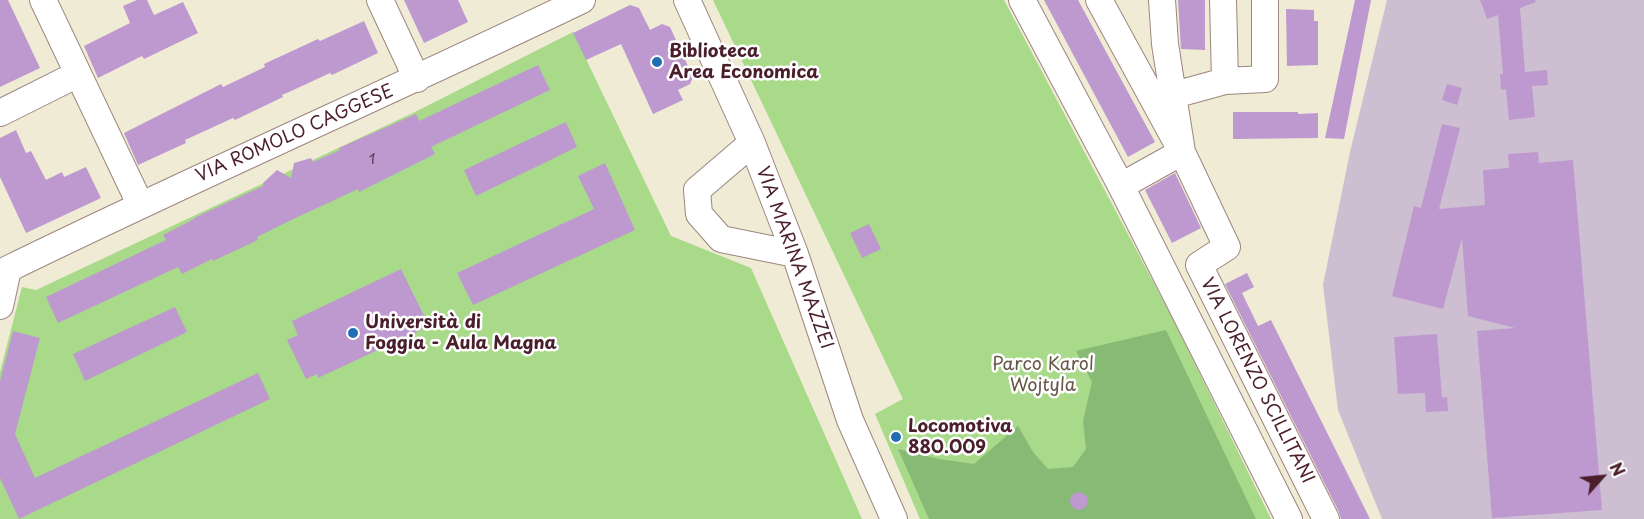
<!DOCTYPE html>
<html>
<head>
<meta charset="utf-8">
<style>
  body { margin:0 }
  #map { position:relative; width:1644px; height:519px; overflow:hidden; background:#f0ebd4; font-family:"Playpen Sans",sans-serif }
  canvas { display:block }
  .north { position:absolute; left:1572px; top:447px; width:60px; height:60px; -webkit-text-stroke:4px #fff; paint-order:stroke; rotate:63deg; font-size:16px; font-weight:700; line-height:24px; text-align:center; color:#4a1f2b }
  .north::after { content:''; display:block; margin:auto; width:21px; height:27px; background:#4a1f2b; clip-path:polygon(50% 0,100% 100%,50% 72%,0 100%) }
</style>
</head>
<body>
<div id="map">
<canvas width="1644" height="519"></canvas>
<div class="north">N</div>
</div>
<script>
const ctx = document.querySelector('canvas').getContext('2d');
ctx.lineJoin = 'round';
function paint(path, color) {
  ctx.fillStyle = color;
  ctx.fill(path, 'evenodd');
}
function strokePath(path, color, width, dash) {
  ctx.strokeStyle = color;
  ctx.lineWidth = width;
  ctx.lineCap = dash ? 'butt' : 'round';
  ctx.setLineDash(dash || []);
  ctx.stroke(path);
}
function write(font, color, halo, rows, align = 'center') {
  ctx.font = font + ' "Playpen Sans",sans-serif';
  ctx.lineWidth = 5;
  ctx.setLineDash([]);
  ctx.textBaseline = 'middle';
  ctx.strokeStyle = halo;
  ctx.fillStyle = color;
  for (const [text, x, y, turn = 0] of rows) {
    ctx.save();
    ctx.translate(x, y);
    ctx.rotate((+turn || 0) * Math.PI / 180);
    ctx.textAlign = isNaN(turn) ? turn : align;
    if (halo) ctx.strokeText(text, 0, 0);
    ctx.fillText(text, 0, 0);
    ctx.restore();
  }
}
paint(new Path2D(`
  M1387,0H1644V519H1382L1338,410L1323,285L1350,152Z`), '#cebed1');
paint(new Path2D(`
  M713,0H1004L1175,323L1271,519H920L875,414L903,399Z
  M573,32L671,236L751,268L862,519H0V372L22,287L36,290L417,111Z`), '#a8da89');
paint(new Path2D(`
  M1166,330L1256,519H929L898,449L939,459L974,464L1018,426L1033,452L1048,469L1073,467L1086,449L1083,421L1092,382L1076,351Z`), '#86ba75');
paint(new Path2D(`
  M0,0H8L40,68L0,87Z
  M137,0H147L154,15L183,2L198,33L144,59L142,56L98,78L84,46L130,23L123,6Z
  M404,0H458L468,22L424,43Z
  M1044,0H1078L1155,142L1128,157Z
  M1178,0H1205V50L1181,49Z
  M1355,0H1371L1344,139L1325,138Z
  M1480,0H1535L1536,2L1520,8L1525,72L1547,70L1548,85L1532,86L1535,117L1509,120L1506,89L1501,90L1500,74H1503L1498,15L1487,19Z
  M630,5L639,8L650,30L662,24L670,27L693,77L690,84L678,90L683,100L653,114L621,44L586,60L573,33Z
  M1286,9L1314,10V21H1318V65L1287,66Z
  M364,21L378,53L332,75L330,73L289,92L282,95L283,97L235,120L233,118L185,140L186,143L138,165L124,133L221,84L223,87L265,67L264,64L318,39L320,41Z
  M538,65L550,90L431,147L435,154L359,192L358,189L287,222L257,237L258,240L213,261L212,259L182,274L178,267L58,323L46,297L166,240L163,235L194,219V218L263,186V183L277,170L291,178L294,163L311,158L313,162L340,150L339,148L416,114L419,121Z
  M1447,84L1462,88L1457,105L1442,100Z
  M1233,112H1298V114L1318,113V138L1233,139Z
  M566,122L577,147L476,196L464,170Z
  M1442,124L1460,128L1439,209L1485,205L1483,170L1509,168L1508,154L1538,152L1539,163L1573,160L1602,510L1492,518L1477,331L1515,328L1468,316L1462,238L1443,309L1392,296L1414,206L1421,208Z
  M16,130L26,153L31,151L46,180L62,172L64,177L86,167L101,198L26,233L0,177V138Z
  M605,163L635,230L473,305L457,273L594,209L578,176Z
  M1175,173L1201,228L1172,243L1145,190Z
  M869,224L881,249L862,258L850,233Z
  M401,269L429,326L318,378L317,374L306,379L287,340L298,335L292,321Z
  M1247,273L1254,287L1242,293L1258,326L1271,320L1370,519H1341L1339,512L1225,284Z
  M175,307L187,332L85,381L73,354Z
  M13,331L40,338L15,434L35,478L258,373L270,399L19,519L0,478V381Z
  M1437,334L1442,398L1447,397L1448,411L1426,412L1425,393L1398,394L1394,337Z
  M1070 501a9 9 0 1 1 18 0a9 9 0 1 1-18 0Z`), '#be99d0');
const minor = new Path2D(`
  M43,0L140,204
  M380,0L417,79
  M687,0L752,143L795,254L850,420L894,519
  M1022,0L1121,186L1289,519
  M1099,0L1182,152L1227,247L1199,265L1326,519
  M1223,0L1225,81
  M1174,95L1225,81L1265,79V0
  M0,113L78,74
  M752,143L697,190L699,214L721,239L795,254
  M1121,186L1182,152L1165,44L1162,0
  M8,269C198,176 392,91 582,0
  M0,306L8,269`);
strokePath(minor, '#9d8580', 28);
strokePath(minor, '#fff', 26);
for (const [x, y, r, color] of [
  [657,62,6,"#1f6fb2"],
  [353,333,6,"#1f6fb2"],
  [896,437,6,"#1f6fb2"]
]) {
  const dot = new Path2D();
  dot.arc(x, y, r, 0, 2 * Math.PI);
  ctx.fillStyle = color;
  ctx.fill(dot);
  strokePath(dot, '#fff', 2);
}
write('15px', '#673e54', null, [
  ["1",372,160]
]);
write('bold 18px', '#4a1f2b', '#fff', [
  ["Biblioteca",669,52],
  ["Area Economica",669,73],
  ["Università di",365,323],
  ["Foggia - Aula Magna",365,344],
  ["Locomotiva",908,427],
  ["880.009",908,448]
], 'left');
write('18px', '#4a1f2b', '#fff', [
  ["VIA ROMOLO CAGGESE",295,134,-24],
  ["VIA MARINA MAZZEI",794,258,70],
  ["VIA LORENZO SCILLITANI",1257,381,63]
]);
write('18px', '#665747', '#fff', [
  ["Parco Karol",1043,365],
  ["Wojtyla",1043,386]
]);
</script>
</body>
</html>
